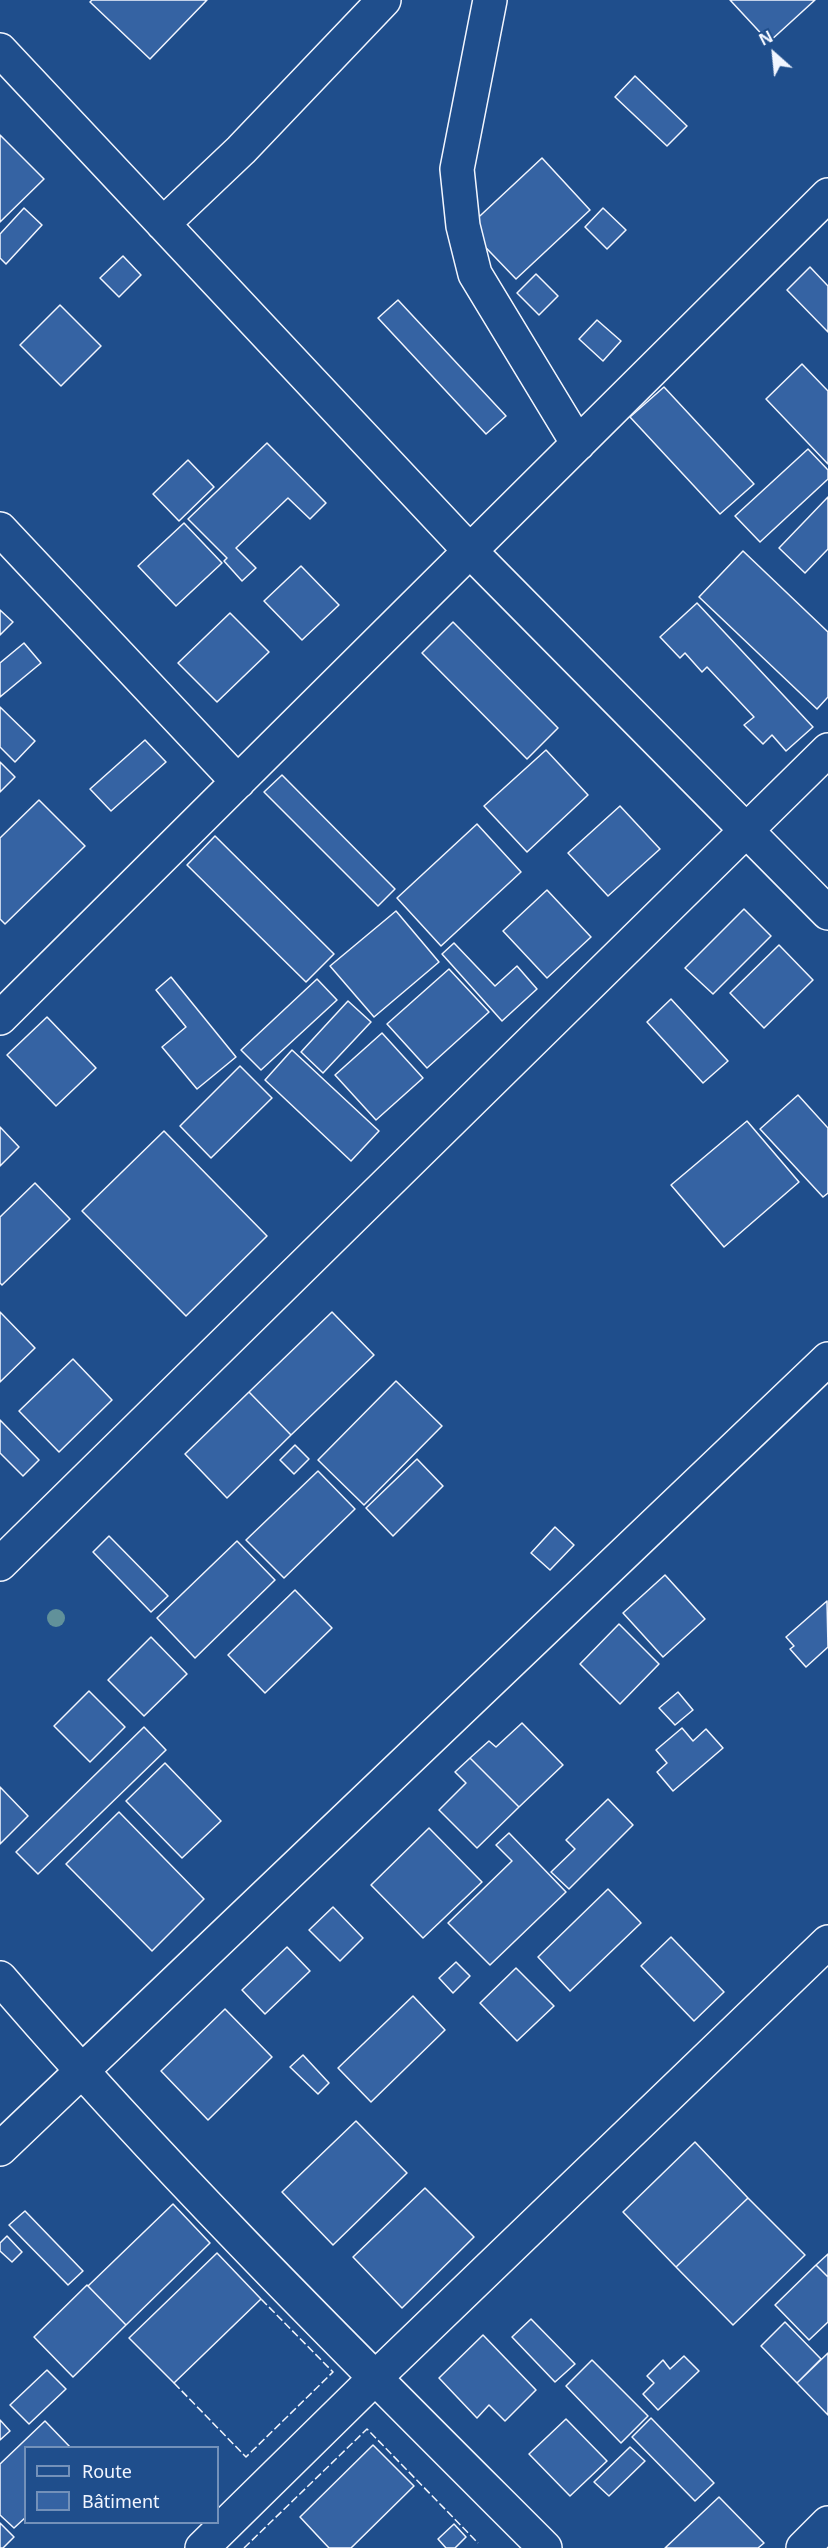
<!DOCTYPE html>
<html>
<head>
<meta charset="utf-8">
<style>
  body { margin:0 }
  #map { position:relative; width:828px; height:2548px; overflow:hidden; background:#1f4e8c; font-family:"Noto Sans",sans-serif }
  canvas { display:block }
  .legend { position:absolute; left:24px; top:2446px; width:195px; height:78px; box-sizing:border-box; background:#1f4e8c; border:2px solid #7391ba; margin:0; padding:8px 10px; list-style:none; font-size:18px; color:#f2f6ff }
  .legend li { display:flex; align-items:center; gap:12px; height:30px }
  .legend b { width:30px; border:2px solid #7391ba }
  .north { position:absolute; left:744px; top:24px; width:60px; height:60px; -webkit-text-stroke:4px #1f4e8c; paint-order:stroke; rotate:333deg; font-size:16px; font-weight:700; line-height:24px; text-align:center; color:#f2f6ff }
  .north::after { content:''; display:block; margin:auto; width:21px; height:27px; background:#f2f6ff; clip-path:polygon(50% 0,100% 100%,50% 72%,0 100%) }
</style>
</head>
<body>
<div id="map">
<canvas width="828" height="2548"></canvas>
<ul class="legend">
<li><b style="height:8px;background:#1f4e8c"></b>Route</li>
<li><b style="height:16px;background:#3563a3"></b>Bâtiment</li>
</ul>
<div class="north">N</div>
</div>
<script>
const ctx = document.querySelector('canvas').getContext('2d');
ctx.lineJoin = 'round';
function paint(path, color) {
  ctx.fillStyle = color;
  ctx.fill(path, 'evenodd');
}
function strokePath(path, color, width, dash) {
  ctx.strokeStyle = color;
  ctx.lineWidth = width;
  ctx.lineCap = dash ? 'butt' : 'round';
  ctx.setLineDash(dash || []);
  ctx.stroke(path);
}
const building = new Path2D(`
  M92,0H207L150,59L90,2Z
  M730,0H815L769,42Z
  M635,76L687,126L667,146L615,97Z
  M0,135L44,179L0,222Z
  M542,158L590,210L516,279L467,228Z
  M24,208L42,225L6,264L0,258V234Z
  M603,208L626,230L607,249L585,227Z
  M123,256L141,275L119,297L100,278Z
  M810,267L828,286V332L787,290Z
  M536,274L558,296L539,315L517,293Z
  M398,300L506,416L486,434L378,318Z
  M60,305L101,346L61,386L20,345Z
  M597,320L621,341L603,361L579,339Z
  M802,364L828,391V464L766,399Z
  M664,387L754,484L720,514L630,417Z
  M267,443L326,503L310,519L288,498L236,548L256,568L242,581L224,561L227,558L188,519Z
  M808,449L828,470V479L760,542L735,516Z
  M188,460L214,487L179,521L153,494Z
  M828,497V549L805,573L779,548Z
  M184,523L222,563L176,606L138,566Z
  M743,551L828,632V697L817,709L699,597Z
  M301,566L339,605L302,640L264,601Z
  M697,603L813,727L786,751L772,735L763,744L744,725L754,717L707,667L702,672L685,653L680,658L660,637Z
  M0,610L13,622L0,635Z
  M230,613L269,652L217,702L178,663Z
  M453,622L558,728L527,759L422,653Z
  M24,643L41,663L0,697V663Z
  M0,707L35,741L15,762L0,747Z
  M145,740L166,762L111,811L90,789Z
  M546,750L588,795L527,852L484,806Z
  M0,762L15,777L0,792Z
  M282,775L395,889L378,906L264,792Z
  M39,800L85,846L5,924L0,919V838Z
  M620,806L660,849L608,896L568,853Z
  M477,824L521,872L441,946L397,898Z
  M215,836L334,954L306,982L187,865Z
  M547,890L591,937L547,978L503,931Z
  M744,909L771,936L713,994L685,968Z
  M396,911L439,962L374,1017L330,966Z
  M454,943L495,986L517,966L537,989L502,1021L442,954Z
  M779,945L813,980L764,1028L730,993Z
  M449,969L489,1012L427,1068L387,1024Z
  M171,977L236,1057L197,1089L162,1047L186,1027L156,990Z
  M317,979L337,1000L261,1070L241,1050Z
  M671,999L728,1061L703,1083L647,1022Z
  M348,1001L371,1022L323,1073L301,1052Z
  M47,1017L96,1068L56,1106L7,1055Z
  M382,1033L423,1078L376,1120L335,1075Z
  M292,1050L379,1131L351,1161L265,1080Z
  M240,1066L272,1098L211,1158L180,1126Z
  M798,1095L828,1128V1193L823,1197L760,1129Z
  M747,1121L799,1182L724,1247L671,1185Z
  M0,1127L19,1147L0,1166Z
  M164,1131L267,1236L186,1316L82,1211Z
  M35,1183L70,1219L2,1285L0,1283V1217Z
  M0,1312L35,1348L0,1382Z
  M332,1312L374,1355L291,1435L249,1392Z
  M73,1359L112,1400L59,1452L19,1411Z
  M396,1381L442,1426L364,1505L318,1460Z
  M249,1392L291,1435L227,1498L185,1454Z
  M0,1420L39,1460L23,1476L0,1453Z
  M295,1445L309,1459L294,1474L280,1460Z
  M417,1459L443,1486L393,1536L366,1508Z
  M318,1471L355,1509L284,1578L246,1540Z
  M555,1527L574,1545L550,1570L531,1553Z
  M109,1536L168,1596L151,1612L93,1552Z
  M237,1541L275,1580L195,1658L157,1618Z
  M665,1575L705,1619L663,1657L623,1613Z
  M295,1590L332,1628L265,1693L228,1655Z
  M827,1601L828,1647L806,1667L790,1649L794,1646L786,1637Z
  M619,1624L659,1664L620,1704L580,1664Z
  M151,1637L187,1674L144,1716L108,1680Z
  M89,1691L125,1727L90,1762L54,1726Z
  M678,1692L693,1710L675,1725L659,1708Z
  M522,1723L563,1765L519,1807L470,1758L489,1741L496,1747Z
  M144,1727L166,1750L38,1874L16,1852Z
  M682,1728L693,1741L706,1729L723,1748L673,1791L657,1772L667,1763L656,1750Z
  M470,1758L519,1807L477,1848L439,1810L466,1783L455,1772Z
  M165,1763L221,1821L182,1858L126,1801Z
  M0,1787L28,1816L0,1844Z
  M608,1799L633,1825L569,1889L551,1872L575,1849L566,1840Z
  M119,1812L204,1899L152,1951L66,1864Z
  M429,1828L482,1882L423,1938L371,1885Z
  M509,1833L566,1892L490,1965L448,1923L512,1861L496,1845Z
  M608,1889L641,1923L570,1991L538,1957Z
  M333,1907L363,1938L340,1961L309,1930Z
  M671,1937L724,1992L694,2021L641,1966Z
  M287,1947L310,1971L265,2014L242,1990Z
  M456,1962L470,1976L453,1993L439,1978Z
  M516,1968L554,2006L517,2041L480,2003Z
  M413,1996L445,2030L371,2102L338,2068Z
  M225,2009L272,2057L208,2120L161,2071Z
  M303,2055L329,2083L318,2094L290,2067Z
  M356,2121L407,2173L333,2245L282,2192Z
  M695,2142L748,2198L676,2267L623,2212Z
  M425,2188L474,2237L402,2308L353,2257Z
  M748,2198L805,2255L733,2325L676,2267Z
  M173,2204L210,2243L126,2325L88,2286Z
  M25,2211L83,2271L68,2285L9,2225Z
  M7,2236L22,2252L12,2262L0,2251V2243Z
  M217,2253L261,2299L174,2383L129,2338Z
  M828,2254V2277L816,2265Z
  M816,2265L828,2277V2322L809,2340L775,2305Z
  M87,2285L126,2325L73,2377L34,2337Z
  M531,2319L575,2364L555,2382L512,2337Z
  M785,2322L821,2359L797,2383L761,2346Z
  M483,2335L536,2390L505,2421L489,2405L477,2418L439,2378Z
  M828,2353V2415L797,2383Z
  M684,2356L699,2371L658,2410L643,2394L654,2383L647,2376L663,2360L670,2369Z
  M592,2360L648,2416L621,2443L566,2386Z
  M47,2370L66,2389L29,2424L10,2405Z
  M651,2418L714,2483L695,2501L632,2437Z
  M566,2419L607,2461L570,2496L529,2454Z
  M0,2420L10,2431L0,2440Z
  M45,2421L71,2448H26V2517L14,2528L0,2515V2464Z
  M373,2445L414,2486L351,2548H329L300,2517Z
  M630,2447L645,2461L609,2496L594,2482Z
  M719,2497L764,2543L758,2548H665Z
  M0,2523L14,2537L3,2548H0Z
  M454,2524L466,2537L455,2548H446L438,2539Z`);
paint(building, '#3563a3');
strokePath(building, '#f2f6ff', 1.5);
const minor = new Path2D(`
  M490,0L457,169L463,226L475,274L578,444
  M0,50L470,551L828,913
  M163,224L241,150L384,0
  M0,529L238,782
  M0,1018L828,195
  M0,1564L828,750
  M0,1978C171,2177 359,2362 545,2548
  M0,2149L828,1359
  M202,2548L375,2378L828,1942
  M803,2548L828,2523`);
strokePath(minor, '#f2f6ff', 36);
strokePath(minor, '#1f4e8c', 33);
strokePath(new Path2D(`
  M174,2383L246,2457L333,2372L261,2299
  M244,2548L367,2429L478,2543`), '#f2f6ff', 1.5, [8, 3]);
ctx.fillStyle = '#61919a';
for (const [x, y] of [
  [56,1618]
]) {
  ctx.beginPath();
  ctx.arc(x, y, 9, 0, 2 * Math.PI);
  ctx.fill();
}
</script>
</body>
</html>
